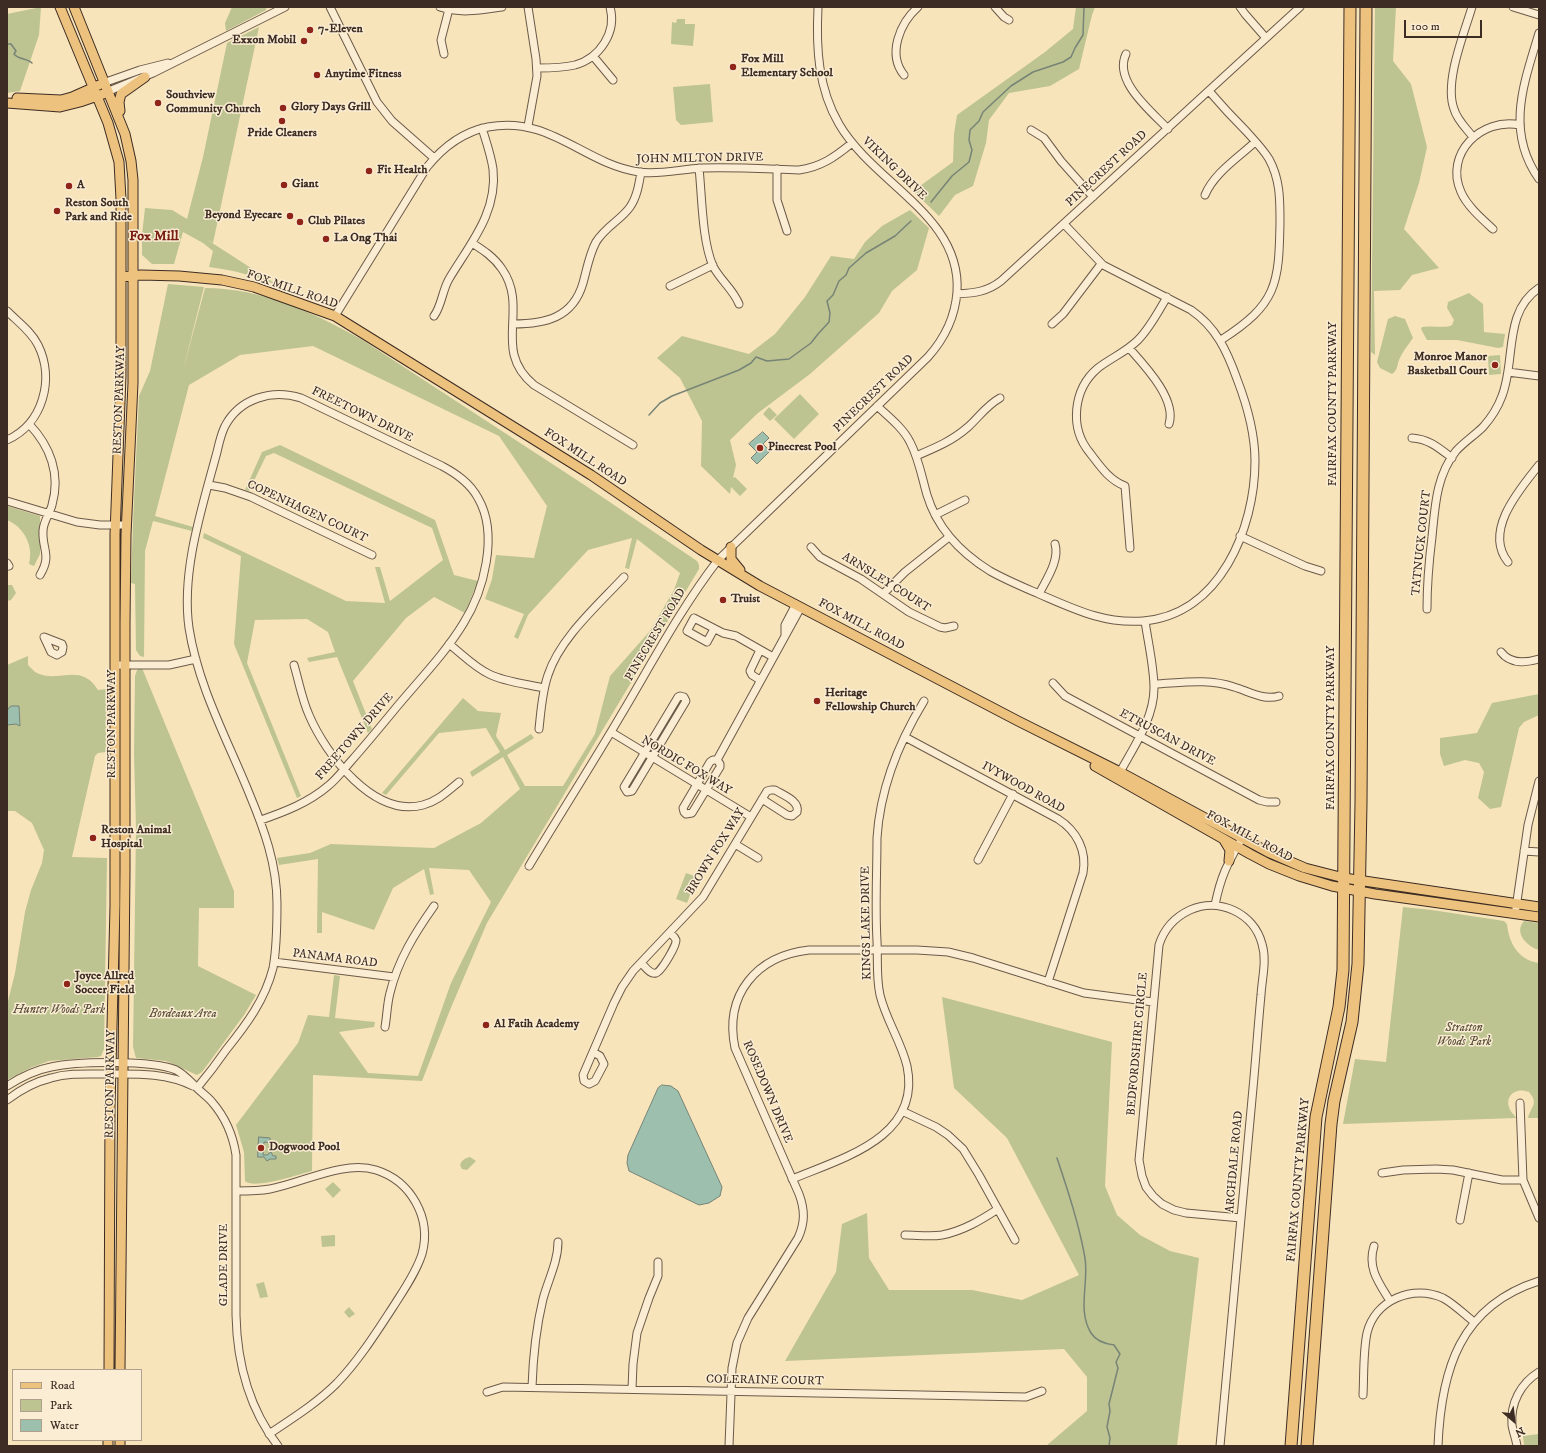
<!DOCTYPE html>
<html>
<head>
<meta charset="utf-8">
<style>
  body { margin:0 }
  #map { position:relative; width:1546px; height:1453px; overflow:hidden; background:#f8e4bb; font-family:"IM FELL DW Pica",serif }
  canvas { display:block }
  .frame { position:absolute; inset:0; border:8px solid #3d2c23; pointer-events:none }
  .legend { position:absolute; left:12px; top:1369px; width:130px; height:72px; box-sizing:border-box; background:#faedd3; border:1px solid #aea08d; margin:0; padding:5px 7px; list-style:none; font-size:12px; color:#3d2c23 }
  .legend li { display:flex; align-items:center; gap:8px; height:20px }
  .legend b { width:20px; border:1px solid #aea08d }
  .north { position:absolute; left:1494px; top:1401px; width:40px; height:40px; -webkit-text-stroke:3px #faedd3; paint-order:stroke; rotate:152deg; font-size:11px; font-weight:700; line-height:16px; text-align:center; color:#3d2c23 }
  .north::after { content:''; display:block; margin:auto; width:14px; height:18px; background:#3d2c23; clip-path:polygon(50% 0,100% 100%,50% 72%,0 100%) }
  .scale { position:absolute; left:1404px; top:20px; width:78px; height:18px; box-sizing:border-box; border:2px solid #3d2c23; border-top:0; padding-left:5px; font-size:12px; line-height:14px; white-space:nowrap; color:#3d2c23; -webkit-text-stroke:3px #faedd3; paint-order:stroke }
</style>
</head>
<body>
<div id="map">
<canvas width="1546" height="1453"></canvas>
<div class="frame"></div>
<ul class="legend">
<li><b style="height:5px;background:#ecc27e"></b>Road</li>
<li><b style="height:11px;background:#bdc491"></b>Park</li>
<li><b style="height:11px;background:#9dbfae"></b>Water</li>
</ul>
<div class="north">N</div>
<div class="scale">100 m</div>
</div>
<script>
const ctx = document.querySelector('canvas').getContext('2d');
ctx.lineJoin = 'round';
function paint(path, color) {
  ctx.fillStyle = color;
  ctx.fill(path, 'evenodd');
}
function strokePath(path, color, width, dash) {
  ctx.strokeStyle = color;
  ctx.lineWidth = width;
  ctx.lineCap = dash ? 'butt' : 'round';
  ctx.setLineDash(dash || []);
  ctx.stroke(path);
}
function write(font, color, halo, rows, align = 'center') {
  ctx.font = font + ' "IM FELL DW Pica",serif';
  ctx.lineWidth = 3;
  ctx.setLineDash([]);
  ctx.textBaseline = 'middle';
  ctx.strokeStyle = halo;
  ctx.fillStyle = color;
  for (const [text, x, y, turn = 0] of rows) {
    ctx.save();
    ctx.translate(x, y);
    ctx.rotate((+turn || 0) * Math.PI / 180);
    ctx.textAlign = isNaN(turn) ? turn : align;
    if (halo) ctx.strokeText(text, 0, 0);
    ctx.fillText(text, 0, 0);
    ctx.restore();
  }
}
paint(new Path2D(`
  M41,7L39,35L20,91L7,93V14Z
  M232,7H266V10L226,31L225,23Z
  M1076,7H1095L1092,15L1079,69L1050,86L1009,93L989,120L986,143L973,186L955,195L939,216L913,191L953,162L954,134L957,115L1045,52L1073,29Z
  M1375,7H1396L1393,61L1411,84L1427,147L1419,183L1404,229L1439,268L1412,275L1400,290L1374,291L1375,355L1371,352Z
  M677,19H685V24H695L693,46L671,44L672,22L676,23Z
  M259,27L213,243L206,239L279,286C254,275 236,271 209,267L213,251L203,243L183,232L174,264H152L142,255V235L145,208L172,210L187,219L203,157L227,43Z
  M710,84L713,122L681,125L676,120L673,87Z
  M910,210L929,228L917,270L892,291L879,313L810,374L758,413L730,440L736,465L733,478L735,477L747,489L740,496L731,487L730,494L701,466L702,421L680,378L657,358L682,336L749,354L775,334L805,297L831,256L854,259L865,242L882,226Z
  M168,284L204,287L182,374L205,288C262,288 315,313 364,341L583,484L697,561L699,565V569L487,923L450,1010L422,1081L313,1075L312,1171C300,1174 254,1190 245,1181L244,1152L236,1125L298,1043L308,1015L329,1017L334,975L340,976L335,1018L375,1022L374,1027L339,1032L368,1073L418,1076L451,983L491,902L469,870L429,868L434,894L430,895L424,869L393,888L374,930L322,912V933H317L318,859L279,865L277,858L310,853L331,844L434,848L481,823L520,789L503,757L472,777L470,772L500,752L486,728L439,733L386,795L382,793L463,698L478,711L501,713L496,736L505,750L531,734L534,738L507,755L525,786H563L595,734L610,676L650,631L674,590L680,573L637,539L629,569L625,568L632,538L588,550L528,615L518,639L514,637L524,614L485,599L492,579L496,555L534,558L547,506L499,436L313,346L240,355L189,385L155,516L193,527L192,531L153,521L145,551L144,657L140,656L136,650L135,584L131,583L133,522L139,396L150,371Z
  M1469,293L1483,304L1484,332L1505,334L1503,347L1498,348L1457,340H1427L1421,329L1422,327C1431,325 1446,329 1452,325L1454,320L1447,308L1448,302Z
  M1395,316L1405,319L1413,338C1408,345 1403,351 1399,360C1397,365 1398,370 1392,374L1380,368L1377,362L1388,319Z
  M1500,355L1501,374L1489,375L1488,356Z
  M800,394L819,414L794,439L774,419Z
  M769,407L777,415L770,421L763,414Z
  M280,445L435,520L454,575L478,581L465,613L434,597L406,618L353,681L372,729L368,733L337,657L309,662L307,658L335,652L328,632L307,619L255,620L247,663L301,796L297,798L234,644L241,556L203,538L204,533L346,601L385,603L375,567H380L390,601L443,560L432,528L274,453L266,456L249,491L245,490L262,452Z
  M7,506L40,516V554L34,566L29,564C34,546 24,527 7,520Z
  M7,585H12L16,593L11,600L7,601Z
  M28,656V665C30,667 33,670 35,672C57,685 80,661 98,690L106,689V752L98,753L95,756L72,857L107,858L104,1049L101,1056L98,1057L49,1061L30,1068L7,1080V1005L15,973L25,912L31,890L42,863L44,850L32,823L15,811H7V665Z
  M142,668L234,891V908H199L198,966L256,995L244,1015L202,1072L197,1075L166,1061L136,1058L133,1047L136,828L134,754L135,676L137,670Z
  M1539,694V715L1524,722L1519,728L1501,807L1490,809L1478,798L1484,772L1479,763L1465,760L1444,766L1440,754V738L1477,733L1492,703Z
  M686,873L697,877L687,903L676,899Z
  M1403,907L1432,910L1504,921L1507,924C1509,943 1518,960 1539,963V1118H1528C1531,1106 1539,1104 1529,1092C1518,1087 1505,1094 1509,1107C1510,1112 1514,1114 1516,1118L1343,1124L1355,1059L1386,1062Z
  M1524,921L1539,923V950C1528,947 1513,933 1524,921Z
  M942,997L1112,1042L1105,1186L1117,1215L1140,1235L1170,1251L1199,1258L1177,1446H1046L1087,1411V1377L1064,1349L785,1361L836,1272L842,1224L867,1213L869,1258L889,1290H972L1022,1300L1079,1275L1007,1138L954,1088Z
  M470,1157L476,1161L467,1170L462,1169L460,1165C462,1160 465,1158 470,1157Z
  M333,1182L341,1190L333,1198L325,1189Z
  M335,1235V1246L322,1247L321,1236Z
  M264,1282L268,1297L260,1298L256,1284Z
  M349,1307L355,1314L349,1318L344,1312Z
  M1539,1434V1446H1524L1523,1436Z`), '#bdc491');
const water = new Path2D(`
  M763,432L769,438L763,444L770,451L757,464L751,458L757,452L749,444Z
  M11,706H19L20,726L16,724L7,725V711Z
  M662,1085L671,1086L678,1091L722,1187L720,1196L709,1203L699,1205L629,1171L627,1163L628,1155L658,1088Z
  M259,1137L270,1138V1143L264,1142L263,1155H267L271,1152L273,1156H276V1159H270L267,1161L264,1157H258Z`);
paint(water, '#9dbfae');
strokePath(water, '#778476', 1);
strokePath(new Path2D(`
  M7,44H11L16,51L14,54C19,60 27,58 32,63
  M931,202L952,176L969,162L972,150L969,140L970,130L979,121L983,112L1011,86L1033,72L1063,62L1071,57L1075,48L1083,35L1084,7
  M649,415L660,403L672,396L739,370L751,363L756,357L767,361L789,359L811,343L818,334L829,322L830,313L827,301L833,295L839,281L846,275L849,268L866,253L895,236L911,221
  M1057,1158C1068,1191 1079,1224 1085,1258C1089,1283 1077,1310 1091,1333C1096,1341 1106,1344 1114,1345L1120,1354L1116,1362L1118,1368L1109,1404L1110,1411L1107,1427L1110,1438L1109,1446`), '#778476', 1.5);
const minor = new Path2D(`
  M330,7L377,102L392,121L434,158
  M440,7C461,14 481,10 502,7
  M528,7L536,59L537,76L528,126
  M995,7L1004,17L1009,20
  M1240,7L1245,14L1266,38
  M1472,7C1464,34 1444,82 1454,109C1457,120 1466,128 1473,137
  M1513,7L1539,15
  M1539,33C1524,83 1505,131 1539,179
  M444,54L441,40L449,9
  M1126,54C1113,81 1151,111 1168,129
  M593,56L613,80
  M537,68C549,68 563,68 575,65C600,58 617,32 610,7
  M904,75C887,54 900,23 918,7
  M106,82L140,70L168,63
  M109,91L153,73L285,7
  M1209,91C1221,105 1233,118 1246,131C1254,140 1263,149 1269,159C1280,179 1280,199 1280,221C1279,285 1277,304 1221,340
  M1031,130L1044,138L1061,161L1093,197
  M699,168C702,196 702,241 713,266C720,280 733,289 739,304
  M777,169V200L787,231
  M1205,195C1214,173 1238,158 1255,142
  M1493,229C1482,219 1467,206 1461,192C1444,154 1481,117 1520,125
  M472,243C483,250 494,257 502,269C530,309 491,350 534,385L633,445
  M670,286L713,265
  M957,294C974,293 987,292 1001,281L1300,7
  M7,311C18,322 31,331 38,345C55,379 43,424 7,440
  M335,316L427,167C443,147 463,132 488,127C550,115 584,164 639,172C660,175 681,169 703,168C735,167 767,169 799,170C821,167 835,157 852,143
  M434,316C442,305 442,291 449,279C469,245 498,213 493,169C491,155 486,141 482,128
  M513,324C545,324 573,318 583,283C587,269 589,255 596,242C606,226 621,220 630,207C637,197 639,184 641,172
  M1052,324L1063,314L1101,264
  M1129,348C1144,365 1177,399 1169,424
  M1508,372L1539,376
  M877,406C889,417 903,428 910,442C919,459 922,478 927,495C937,528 961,553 990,571C1006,580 1023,587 1039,594C1074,609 1104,624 1143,621C1220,615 1255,528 1255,461C1255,432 1247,405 1237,379C1227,351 1216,327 1191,310L1103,265L1064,224
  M29,424C50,446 61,474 52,505C50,513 43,522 43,531C42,550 52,555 40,575
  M1412,438C1429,439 1439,448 1452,458
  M916,456C935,448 952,441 968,427C979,417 987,405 1000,398
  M209,485L225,488L251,497L372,555
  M7,501L77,522L100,525H127
  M935,515L965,500
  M1240,536L1305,566L1321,571
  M811,547L820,557L861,579L909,612L940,627L945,628L954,626
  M1130,548L1125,486C1109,480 1100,466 1090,453C1069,428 1073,389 1098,368C1111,358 1126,352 1138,340C1150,328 1158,312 1167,297
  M1508,562C1483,531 1520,489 1539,465
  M7,563L9,566
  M883,594L905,572L949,537
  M1039,594C1046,580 1060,560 1055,544
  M1427,609C1427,585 1429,561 1432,537C1435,507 1436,476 1456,451C1464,442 1475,435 1483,427C1491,418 1498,407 1502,396C1516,360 1503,312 1539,288
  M714,629L707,642L687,631L694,618L723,633L736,636L773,657
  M785,635V625L796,604
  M44,637L62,644L63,647L62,652L57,655L51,652Z
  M449,644C462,654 474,667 489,674C505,682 526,684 544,688
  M1501,652C1510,664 1526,663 1539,659
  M115,665H169L196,659
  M294,665C299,682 302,699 309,715C326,755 374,818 423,805C438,801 448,791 459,782
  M760,680L752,675L750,671L760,650
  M1053,683L1065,696L1259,800L1267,802H1276
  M1154,684C1180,683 1208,678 1234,687C1248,691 1264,701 1279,696
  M680,696L684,697L686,701L632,791L627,792L624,787L678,697Z
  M539,729C541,711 542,692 548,675C560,638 598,605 624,577
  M611,732L751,817
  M905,737L1058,819C1077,831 1087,851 1083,873L1048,982
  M717,760L720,764V767L692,813L686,814L684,812L683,808L710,762L713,760H717L801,607
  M1118,776C1132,749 1154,720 1154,688C1154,667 1148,642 1145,621
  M735,844L758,858
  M1524,851L1539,852
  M978,860L1013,794
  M529,866C559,816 591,766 621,715C652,663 681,608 718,560L928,357C945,338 955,318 957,292C962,216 874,184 839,124C818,88 816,48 818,7
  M1215,905C1221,875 1228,863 1242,838
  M1516,908L1528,825L1539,781
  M274,962L394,977
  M641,963C645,966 650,975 656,973C661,972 677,945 676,940C675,937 672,935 670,933
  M385,1027C387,1016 387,1004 390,993C398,960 415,933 434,906
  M593,1052L600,1056L604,1064L595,1081L589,1084L584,1081L583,1075L614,1003L622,987L633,971L703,897L767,791L771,790H775C783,795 800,801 797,812L792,816L787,815L762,799
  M7,1086C21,1077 35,1070 51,1067C78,1061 152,1060 176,1070C185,1075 190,1081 197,1088C202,1093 208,1097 212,1102C225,1117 233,1135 236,1155V1315C237,1363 248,1407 278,1446
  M197,1088C207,1076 217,1063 226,1050C246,1025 265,1000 273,968C277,947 277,925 277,904C277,864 264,829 249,793C227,739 198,686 189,628C181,571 202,508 217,452C219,443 221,434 225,426C240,398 272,389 301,398L442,466C457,474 470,483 478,498C499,534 484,591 463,624C444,655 418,681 395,709C381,726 367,743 352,760C344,769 337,779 328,786C308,803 284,812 261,820
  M7,1100C20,1090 34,1082 51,1078C68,1073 85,1074 103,1074C134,1074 165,1072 193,1086
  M1520,1103L1523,1180L1539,1218
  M902,1111L936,1127L948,1135L963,1149L979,1175L1015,1240
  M1382,1173L1403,1170L1436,1169L1453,1170L1502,1180H1523
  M792,1179C843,1158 922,1137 907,1066C901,1041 886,1020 880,995C876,977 878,959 877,941C875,906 877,872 877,838C880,790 899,742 924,701
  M237,1191C248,1191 259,1191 270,1189C302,1183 344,1160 376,1170C411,1181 432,1218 422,1254C416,1273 403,1291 393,1307C376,1333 359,1360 337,1383C317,1403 293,1418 269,1434
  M1460,1220L1469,1173
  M905,1235C917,1235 930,1237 942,1235C963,1231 981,1220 998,1209
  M1374,1246C1367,1268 1379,1283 1390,1301
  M532,1387C533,1357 536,1328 543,1299C548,1280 558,1262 558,1242
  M632,1389L633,1364L637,1333L649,1298L658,1276V1262
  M487,1392L503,1387L1026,1397L1042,1391
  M1363,1395C1364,1376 1363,1352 1367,1333C1375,1300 1413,1284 1443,1298C1454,1304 1464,1314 1474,1322
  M729,1446L732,1368L737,1343L748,1318L798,1238C805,1223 805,1210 799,1194L735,1048C724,995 756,956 809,950H917L948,952L973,958L1084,993L1153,1002
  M1220,1446C1231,1327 1241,1208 1253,1088C1256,1057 1258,1026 1261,995C1262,978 1267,960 1262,944C1254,913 1219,897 1190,910C1175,917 1164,929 1159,945L1142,1129L1139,1160L1142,1176L1146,1187L1153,1196L1162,1204L1174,1210L1186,1213L1241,1218
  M1438,1446C1441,1370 1460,1306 1539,1281
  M1517,1446C1516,1439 1513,1432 1512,1425C1510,1403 1521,1383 1539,1372`);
const major = new Path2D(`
  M60,7L108,123L119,162L121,199V376L115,534V906L110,1107L109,1370
  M74,7L125,134L131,161L133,180V383L126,535L125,623V870L120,1370
  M17,98L61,100L72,97L99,85
  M7,103L60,107L80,102L103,94
  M120,111L119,102L121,94L145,77
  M121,277L141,275L179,276L222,280L254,287L335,316L591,475L701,550L760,586L1018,721L1120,772L1268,852L1305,868L1344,878L1539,907
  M731,547V559L740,570
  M1095,766L1250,854L1269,864L1299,876L1332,886L1375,894L1539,917
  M1224,840L1230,850L1229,861
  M108,1440V1446
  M120,1446V1440`);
const highway = new Path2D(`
  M1291,1446L1316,1117L1339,1007L1343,970L1350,7
  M1307,1446L1331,1124L1334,1101L1352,1022L1358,964L1361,803L1366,7`);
strokePath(minor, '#6c5a49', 9);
strokePath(major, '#3d2c23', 11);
strokePath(highway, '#3d2c23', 13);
strokePath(minor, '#faedd3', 7);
strokePath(major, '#ecc27e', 9);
strokePath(highway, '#ecc27e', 11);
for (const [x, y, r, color] of [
  [310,30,4,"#8f2418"],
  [304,41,4,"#8f2418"],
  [733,67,4,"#8f2418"],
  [317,75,4,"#8f2418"],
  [158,103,4,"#8f2418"],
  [283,108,4,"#8f2418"],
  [282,121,4,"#8f2418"],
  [369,171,4,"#8f2418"],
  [284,185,4,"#8f2418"],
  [69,186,4,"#8f2418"],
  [57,211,4,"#8f2418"],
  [290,216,4,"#8f2418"],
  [300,222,4,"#8f2418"],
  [326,239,4,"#8f2418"],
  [1495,365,4,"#8f2418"],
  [760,448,4,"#8f2418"],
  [723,600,4,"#8f2418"],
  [817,701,4,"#8f2418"],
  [93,838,4,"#8f2418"],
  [67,984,4,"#8f2418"],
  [486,1025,4,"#8f2418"],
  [261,1148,4,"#8f2418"]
]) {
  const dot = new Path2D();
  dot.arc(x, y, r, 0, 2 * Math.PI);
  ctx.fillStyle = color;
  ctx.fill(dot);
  strokePath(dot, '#faedd3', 1.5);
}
write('bold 12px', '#3d2c23', '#faedd3', [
  ["7-Eleven",318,30],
  ["Exxon Mobil",296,41,"right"],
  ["Fox Mill",741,60],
  ["Elementary School",741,74],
  ["Anytime Fitness",325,75],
  ["Southview",166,96],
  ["Community Church",166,110],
  ["Glory Days Grill",291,108],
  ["Pride Cleaners",282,134,"center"],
  ["Fit Health",377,171],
  ["Giant",292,185],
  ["A",77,186],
  ["Reston South",65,204],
  ["Park and Ride",65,218],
  ["Beyond Eyecare",282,216,"right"],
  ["Club Pilates",308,222],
  ["La Ong Thai",334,239],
  ["Monroe Manor",1487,358,"right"],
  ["Basketball Court",1487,372,"right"],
  ["Pinecrest Pool",768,448],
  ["Truist",731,600],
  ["Heritage",825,694],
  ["Fellowship Church",825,708],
  ["Reston Animal",101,831],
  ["Hospital",101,845],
  ["Joyce Allred",75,977],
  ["Soccer Field",75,991],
  ["Al Fatih Academy",494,1025],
  ["Dogwood Pool",269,1148]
], 'left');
write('12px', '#3d2c23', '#faedd3', [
  ["JOHN MILTON DRIVE",700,159,-1],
  ["VIKING DRIVE",894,169,44],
  ["PINECREST ROAD",1107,169,-43],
  ["FOX MILL ROAD",292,290,19],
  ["PINECREST ROAD",874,394,-44],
  ["RESTON PARKWAY",120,400,-88],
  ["FAIRFAX COUNTY PARKWAY",1334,404,-90],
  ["FREETOWN DRIVE",362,415,26],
  ["FOX MILL ROAD",585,458,33],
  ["COPENHAGEN COURT",307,512,25],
  ["TATNUCK COURT",1422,543,-84],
  ["ARNSLEY COURT",886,583,32],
  ["FOX MILL ROAD",861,625,28],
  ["PINECREST ROAD",656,635,-59],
  ["RESTON PARKWAY",113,724,-90],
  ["FAIRFAX COUNTY PARKWAY",1332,728,-90],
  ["FREETOWN DRIVE",355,737,-49],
  ["ETRUSCAN DRIVE",1167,738,28],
  ["NORDIC FOX WAY",686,766,31],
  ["IVYWOOD ROAD",1023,788,29],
  ["FOX MILL ROAD",1249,837,28],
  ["BROWN FOX WAY",716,852,-58],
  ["KINGS LAKE DRIVE",867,923,-91],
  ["PANAMA ROAD",335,959,7],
  ["BEDFORDSHIRE CIRCLE",1138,1044,-85],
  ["RESTON PARKWAY",111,1084,-89],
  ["ROSEDOWN DRIVE",767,1092,67],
  ["ARCHDALE ROAD",1235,1162,-85],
  ["FAIRFAX COUNTY PARKWAY",1299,1180,-85],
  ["GLADE DRIVE",225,1265,-90],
  ["COLERAINE COURT",765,1381,1]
]);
write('italic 12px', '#5d523e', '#faedd3', [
  ["Hunter Woods Park",59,1011],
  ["Bordeaux Area",183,1015],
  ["Stratton",1464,1029],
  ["Woods Park",1464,1043]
]);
write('bold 14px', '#7a1f14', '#faedd3', [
  ["Fox Mill",154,237]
]);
</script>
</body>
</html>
